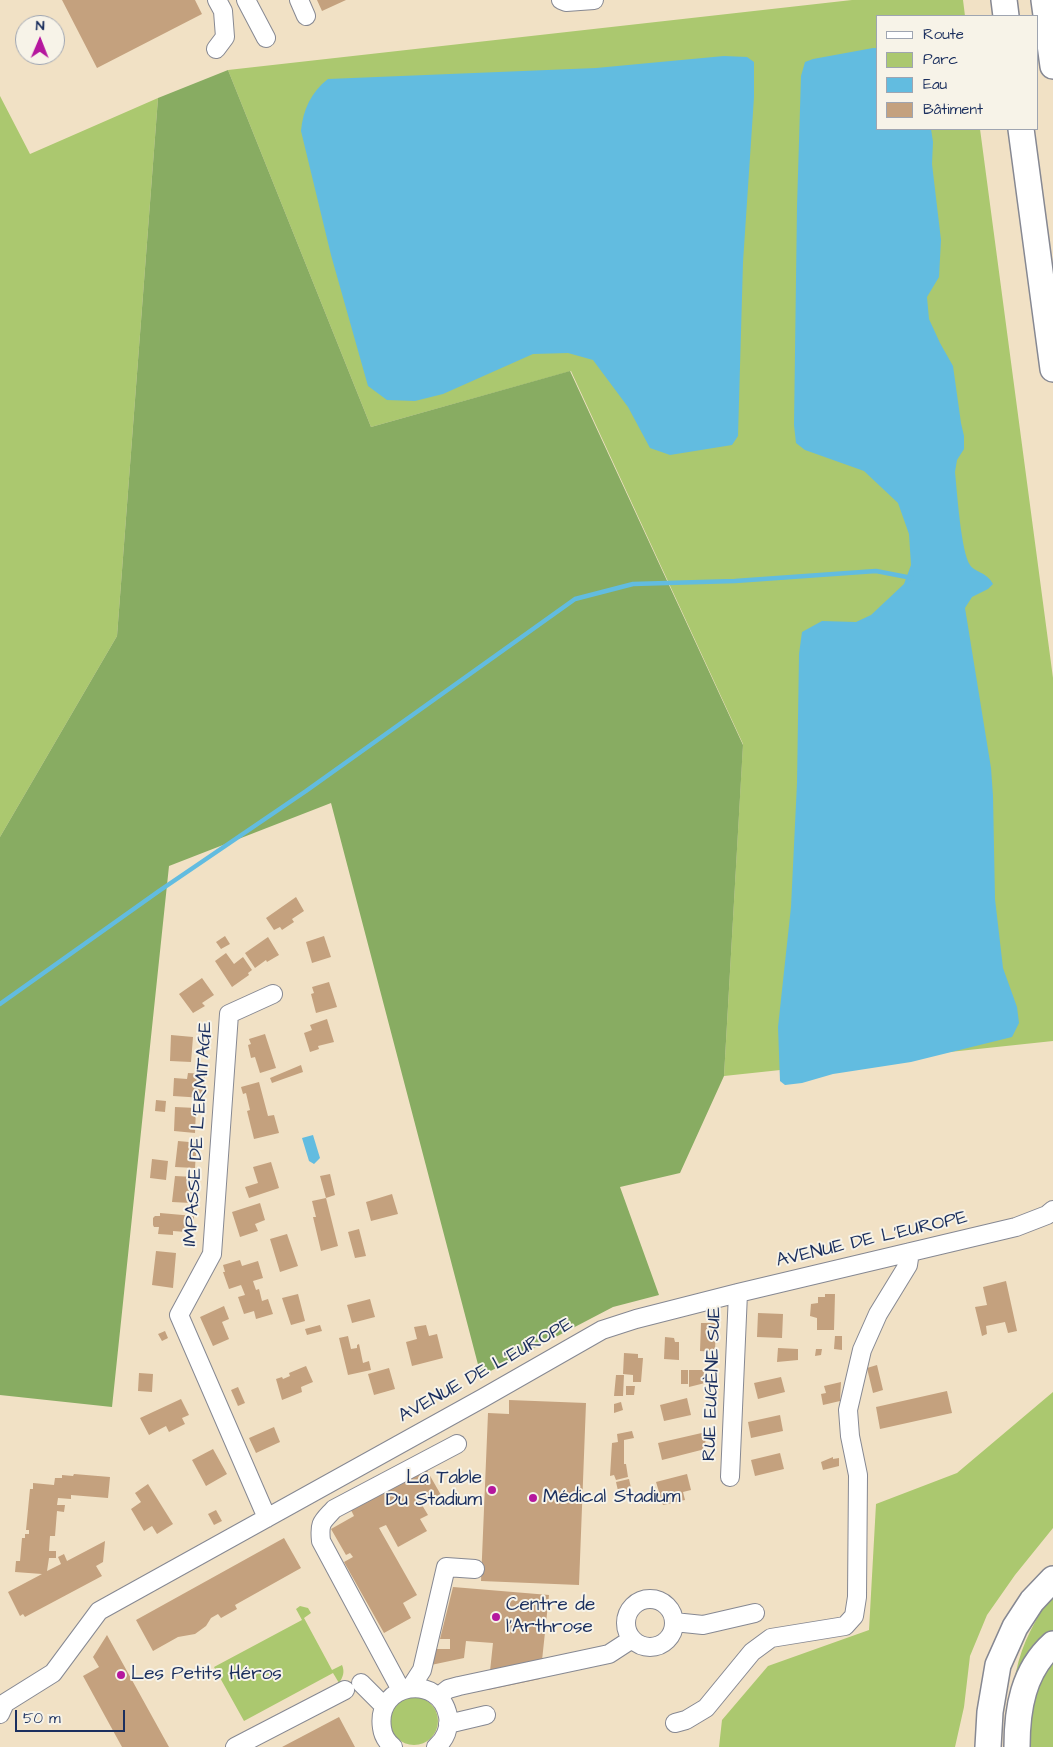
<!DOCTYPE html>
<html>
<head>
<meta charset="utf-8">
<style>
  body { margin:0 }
  #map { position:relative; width:1053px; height:1747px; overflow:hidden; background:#f1e1c5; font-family:"Architects Daughter",sans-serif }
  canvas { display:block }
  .legend { position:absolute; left:876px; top:15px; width:162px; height:115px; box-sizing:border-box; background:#f7f3e8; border:1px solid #9fa5b1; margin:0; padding:6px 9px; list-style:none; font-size:15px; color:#1b2f5e }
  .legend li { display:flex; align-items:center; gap:10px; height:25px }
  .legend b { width:25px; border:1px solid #9fa5b1 }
  .north { position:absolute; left:15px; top:15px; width:50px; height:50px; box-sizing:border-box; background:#f7f3e8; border:1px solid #9fa5b1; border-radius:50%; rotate:1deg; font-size:14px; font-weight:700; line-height:20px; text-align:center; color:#1b2f5e }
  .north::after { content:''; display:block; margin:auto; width:18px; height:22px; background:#b5179e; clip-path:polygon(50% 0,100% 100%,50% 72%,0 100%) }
  .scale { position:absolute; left:15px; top:1710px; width:110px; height:22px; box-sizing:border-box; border:2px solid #1b2f5e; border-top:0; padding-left:6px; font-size:15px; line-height:18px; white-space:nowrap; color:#1b2f5e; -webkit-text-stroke:4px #f7f3e8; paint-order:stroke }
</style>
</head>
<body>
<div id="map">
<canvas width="1053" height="1747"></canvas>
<ul class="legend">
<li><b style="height:6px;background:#fff"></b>Route</li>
<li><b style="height:14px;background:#abc86f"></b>Parc</li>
<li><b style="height:14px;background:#62bce0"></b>Eau</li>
<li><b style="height:14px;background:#c4a17e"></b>Bâtiment</li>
</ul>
<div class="north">N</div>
<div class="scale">50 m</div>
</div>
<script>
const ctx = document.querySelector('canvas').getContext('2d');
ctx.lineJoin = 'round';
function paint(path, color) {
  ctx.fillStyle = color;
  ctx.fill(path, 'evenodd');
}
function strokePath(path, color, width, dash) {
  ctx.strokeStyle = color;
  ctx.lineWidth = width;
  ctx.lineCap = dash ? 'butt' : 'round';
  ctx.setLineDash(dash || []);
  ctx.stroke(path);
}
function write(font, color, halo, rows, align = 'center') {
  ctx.font = font + ' "Architects Daughter",sans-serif';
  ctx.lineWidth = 4;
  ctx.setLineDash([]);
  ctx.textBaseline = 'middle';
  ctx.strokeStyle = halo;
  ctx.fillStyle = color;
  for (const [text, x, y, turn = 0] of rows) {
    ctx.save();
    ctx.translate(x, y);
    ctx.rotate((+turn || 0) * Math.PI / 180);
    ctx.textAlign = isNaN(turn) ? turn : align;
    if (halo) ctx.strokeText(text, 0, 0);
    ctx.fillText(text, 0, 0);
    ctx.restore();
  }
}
paint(new Path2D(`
  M852,0H963L965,16H877V129H980L1053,678V1041L724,1076L743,744L571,371L371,427L228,70Z
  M0,96L30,154L158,98L117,636L0,837Z
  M1053,1392V1528L1015,1575L987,1615L970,1656L964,1707L955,1747H719L722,1720L768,1666L869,1630L876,1504L957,1473Z
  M1053,1592V1634L1014,1703C1015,1693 1014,1682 1016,1672C1022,1642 1037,1617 1053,1592Z
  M300,1606L308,1608L311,1613L304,1618L332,1670L342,1665C345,1672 343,1677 339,1683L333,1673L244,1721L214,1667L302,1620L296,1609Z
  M1053,1656V1747H1028L1027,1724L1036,1689Z
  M390 1721a24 24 0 1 1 48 0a24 24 0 1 1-48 0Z`), '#abc86f');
paint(new Path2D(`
  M228,70L371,427L570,371L743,745L724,1076L680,1173L620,1187L659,1295L613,1307L481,1376L331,803L169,866L112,1407L0,1395V837L117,636L158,98Z`), '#88ac62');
paint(new Path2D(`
  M873,48H877V129H931L933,142L932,164L941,240L939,277L927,297L929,319L940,343L953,366L961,423L964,436V449L957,460L955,472C957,491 961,552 970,565C974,572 987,572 993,584L988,589L972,597L965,608L991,768L993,796L995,899L1003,968L1017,1007L1019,1023L1012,1037L911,1062L833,1074L802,1083L785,1085L780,1081L778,1027L791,907L797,783L799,654L802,632L822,621L856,622L871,615L904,584L911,565L909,534L898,503L864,471L805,450L796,443L794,425L797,206L801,76L805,62L813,59Z
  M724,56L747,57L754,62V97L743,262L738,436L732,445L670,455L650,448L628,407L593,360L568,353L533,354L443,394L415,401L387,400L368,386L331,255L301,131C303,110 311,92 328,79L596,68Z
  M313,1135L320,1158L314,1164L309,1161L302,1138Z`), '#62bce0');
strokePath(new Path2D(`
  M0,1004L159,891L306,791L575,599L633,584L735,581L876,571L912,578`), '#62bce0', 4.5);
paint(new Path2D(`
  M62,0H195L202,14L97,68Z
  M317,0H346L322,11Z
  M296,897L304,911L292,919L294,922L282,930L280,927L274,930L266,918Z
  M225,936L230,944L221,949L216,942Z
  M324,936L331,957L312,963L306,942Z
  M268,937L279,955L267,962L266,960L255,968L245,953Z
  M226,953L234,964L243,957L252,970L248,973L249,975L232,987L215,961Z
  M202,978L214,995L202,1003L205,1006L193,1013L179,994Z
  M329,982L337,1007L316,1013L311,994L314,993L312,987Z
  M327,1019L334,1042L318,1046L319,1049L310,1052L304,1033L312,1030L310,1025Z
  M265,1034L276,1068L260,1073L255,1057L251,1058L248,1045L251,1044L249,1039Z
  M171,1035L193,1037L191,1062L170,1061Z
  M301,1065L303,1072L272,1083L270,1078Z
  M188,1073L205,1074L204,1098L173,1096L174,1078L187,1079Z
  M259,1082L268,1116L274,1115L279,1133L254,1139L247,1111L250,1110L246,1093L243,1094L241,1087Z
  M156,1100L166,1101L165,1112L155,1111Z
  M175,1107L196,1108L195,1133L174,1131Z
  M178,1141L200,1143L199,1154L196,1153L195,1168L175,1167Z
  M152,1159L168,1161L166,1180L150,1178Z
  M271,1162L279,1188L249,1198L245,1187L258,1183L253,1167Z
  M330,1174L335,1195L326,1198L320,1176Z
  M175,1176L194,1177L191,1203L172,1202Z
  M392,1194L398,1214L371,1221L366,1202Z
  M326,1198L338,1246L321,1251L313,1217H316L312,1201Z
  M260,1203L265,1220L255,1224L258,1231L240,1237L232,1212Z
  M160,1213L194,1216L193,1230L186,1229V1232L173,1231V1235L158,1234L159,1227H154L153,1225V1218L155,1216H160Z
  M359,1229L366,1256L355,1258L348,1232Z
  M287,1234L298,1266L280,1272L270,1239Z
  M156,1251L176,1253L173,1288L152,1285Z
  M240,1260L242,1266L258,1261L263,1278L253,1281L256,1290L259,1289L262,1301L268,1299L273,1314L256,1319L254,1311L244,1314L238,1297L245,1295L241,1285L229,1289L223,1272H225L223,1265Z
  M1006,1281L1017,1331L1008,1333L1005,1322L986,1326L987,1334L982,1336L975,1307L987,1305L983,1287Z
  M298,1294L305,1321L291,1325L282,1298Z
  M825,1294H835L834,1330H817V1318L810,1316L811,1304L818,1303V1297H825Z
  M370,1299L375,1317L352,1323L347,1305Z
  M224,1306L229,1319L222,1322L229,1339L213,1346L200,1317Z
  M758,1313L783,1314L782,1338L757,1337Z
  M701,1323H716L715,1352L700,1351Z
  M320,1325L322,1331L307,1335L305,1329Z
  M426,1325L429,1336L437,1334L443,1358L412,1366L406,1342L417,1339L414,1327Z
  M165,1331L168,1338L162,1341L158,1334Z
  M348,1336L351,1349L357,1348V1345L359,1344L363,1363L369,1361L371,1370L348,1375L339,1338Z
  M835,1336H842V1350L834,1349Z
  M665,1337L674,1338L675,1342H679V1360L664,1359Z
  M778,1348L798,1349V1360L777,1362Z
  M816,1349H822L821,1355L815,1356Z
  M624,1353L638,1354V1358H643L641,1382H633V1375L623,1374Z
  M877,1365L883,1390L873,1393L867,1368Z
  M306,1366L313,1382L301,1387L302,1392L282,1400L276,1379L282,1377L283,1379L290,1376L289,1373Z
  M389,1368L395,1389L374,1395L368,1374Z
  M681,1370H688V1384H681Z
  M689,1370H705V1383L689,1387Z
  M139,1373L153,1374L152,1392L138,1391Z
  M616,1375H624L623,1396H614Z
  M781,1377L785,1392L758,1399L754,1383Z
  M841,1382L840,1401L823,1405L821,1394L826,1393L824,1386Z
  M626,1386H635L634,1395H626Z
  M238,1387L245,1403L238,1406L231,1390Z
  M947,1391L952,1413L880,1429L876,1407Z
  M687,1398L691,1415L664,1421L660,1405Z
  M181,1399L189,1415L182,1418L185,1424L169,1432L166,1426L149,1435L140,1418Z
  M509,1400L586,1403L579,1585L481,1581L488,1413L509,1414Z
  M621,1402L623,1410L614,1413V1404Z
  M780,1415L783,1431L751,1438L748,1422Z
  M274,1427L280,1442L256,1453L249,1438Z
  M632,1431L634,1438L624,1440V1464H626L628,1477L616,1480L614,1475L610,1476L612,1443L618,1442L617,1434Z
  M706,1432L705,1449L662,1460L658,1443Z
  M213,1449L227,1474L206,1486L192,1460Z
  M780,1453L784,1469L755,1476L751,1460Z
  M833,1457V1459L839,1458V1466L823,1470L821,1462Z
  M425,1467L441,1495L422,1505L428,1515L420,1519L427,1531L398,1547L386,1525L379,1528L417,1595L403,1603L411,1618L384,1633L344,1562L353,1557L350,1553L346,1555L331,1529L354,1516L350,1508Z
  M74,1474L110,1477L108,1498L71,1495V1499L58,1498L57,1505H65L64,1512L57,1511L55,1536H50L49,1551H56V1558H49L47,1571L61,1564L58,1557L64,1554L67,1561L105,1541L103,1562L96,1566L102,1576L25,1617L23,1614L20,1616L8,1592L42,1574L15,1572L16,1561H20L22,1538H25V1534H29V1530H26L30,1489H33V1483L54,1485L55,1478H62V1475L73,1476Z
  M687,1474L691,1490L683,1492L685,1500L663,1505L656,1482Z
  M629,1479L632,1492L619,1495L616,1482Z
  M148,1484L173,1524L157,1534L152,1526L144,1531L131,1509L141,1502L135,1493Z
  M216,1510L222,1521L214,1525L208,1514Z
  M284,1538L301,1568L235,1605L237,1609L221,1618L218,1614L211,1618L206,1626L195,1634L178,1637L153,1651L136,1620Z
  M453,1587L549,1595L540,1679L488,1690L493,1643L466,1641L464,1658L431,1665L436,1649H450V1639H440Z
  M107,1635L169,1747H122L83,1676L99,1667L93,1657Z
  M339,1717L355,1747H282Z`), '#c4a17e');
const minor = new Path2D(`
  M246,0L266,38
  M299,0L306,16
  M561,0L566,2L594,0
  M216,49L225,37L223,11L217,0
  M730,1477L738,1293
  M267,1518L179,1315L212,1254L229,1014L273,994
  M626 1623a24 24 0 1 1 48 0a24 24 0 1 1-48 0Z
  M674,1622L703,1625L755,1613
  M361,1683L384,1706
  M411,1687L422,1670L446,1567L475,1569
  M401,1690L321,1541C319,1522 322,1522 334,1509L457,1444
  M438,1697L448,1689L459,1686L609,1654L632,1639
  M0,1714L5,1703L53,1673L99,1611L483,1398L602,1330L636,1319L738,1293L1016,1227L1047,1215L1053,1210
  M675,1723L686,1720L706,1708L752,1652L771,1638L845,1626L854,1616L857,1597L858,1475L850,1436L848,1410L862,1350L878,1314L908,1265L910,1252
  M448,1724L486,1715
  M235,1747L345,1690
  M393,1747C387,1742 383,1736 382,1728C375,1682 440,1673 448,1716C450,1728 445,1740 436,1747`);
const highway = new Path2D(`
  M1004,0L1006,16
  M1044,0L1053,66
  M1021,129L1053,369
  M988,1747L990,1712L998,1665L1015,1627L1032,1601L1053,1579
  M1017,1747C1017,1709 1023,1671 1053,1644`);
strokePath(minor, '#868892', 20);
strokePath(highway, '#868892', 28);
strokePath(minor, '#fff', 18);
strokePath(highway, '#fff', 25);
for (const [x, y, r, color] of [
  [492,1490,5,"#b5179e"],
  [533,1498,5,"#b5179e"],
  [496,1617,5,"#b5179e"],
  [121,1675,5,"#b5179e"]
]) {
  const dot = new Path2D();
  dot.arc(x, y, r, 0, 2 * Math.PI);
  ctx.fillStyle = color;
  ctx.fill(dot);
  strokePath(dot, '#f7f3e8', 2);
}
write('19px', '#1b2f5e', '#f7f3e8', [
  ["IMPASSE DE L'ERMITAGE",199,1134,-86],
  ["AVENUE DE L'EUROPE",872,1240,-13],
  ["AVENUE DE L'EUROPE",486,1371,-29],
  ["RUE EUGÈNE SUE",713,1384,-88]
]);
write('19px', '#1b2f5e', '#f7f3e8', [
  ["La Table",482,1479,"right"],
  ["Du Stadium",482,1501,"right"],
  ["Médical Stadium",543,1498],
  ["Centre de",506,1606],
  ["l'Arthrose",506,1628],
  ["Les Petits Héros",131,1675]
], 'left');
</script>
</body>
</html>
